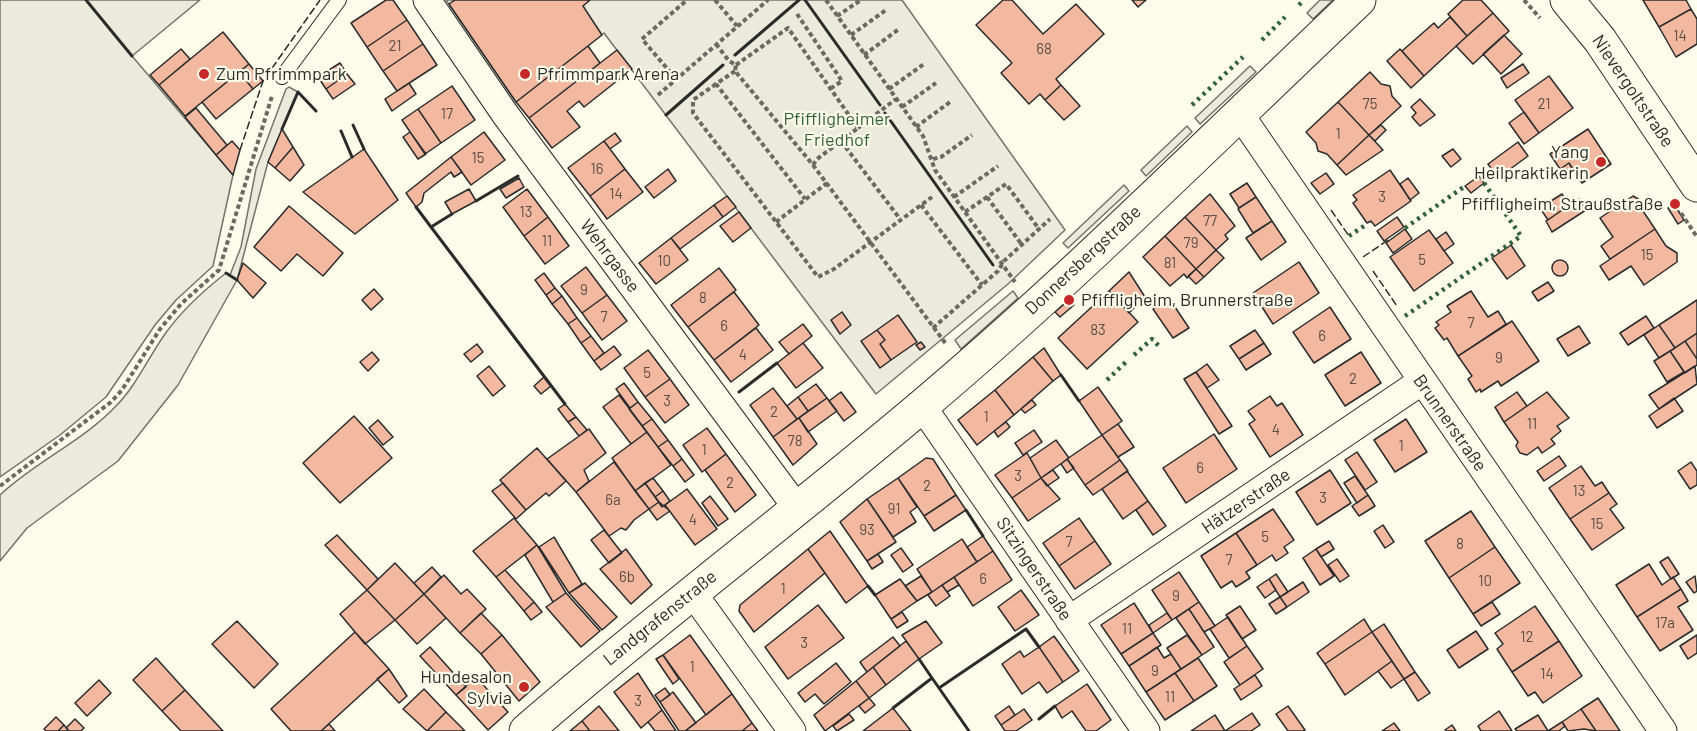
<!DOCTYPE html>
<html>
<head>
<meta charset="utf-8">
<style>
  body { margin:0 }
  canvas { display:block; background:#fdfbea }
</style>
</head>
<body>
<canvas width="1697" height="731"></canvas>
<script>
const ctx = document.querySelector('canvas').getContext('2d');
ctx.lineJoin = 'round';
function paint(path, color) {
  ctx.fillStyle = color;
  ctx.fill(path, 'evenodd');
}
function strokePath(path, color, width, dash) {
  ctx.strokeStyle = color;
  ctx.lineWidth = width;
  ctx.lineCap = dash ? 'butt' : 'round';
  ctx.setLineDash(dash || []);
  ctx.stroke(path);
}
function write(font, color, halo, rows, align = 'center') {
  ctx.font = font + ' Barlow,sans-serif';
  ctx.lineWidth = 4.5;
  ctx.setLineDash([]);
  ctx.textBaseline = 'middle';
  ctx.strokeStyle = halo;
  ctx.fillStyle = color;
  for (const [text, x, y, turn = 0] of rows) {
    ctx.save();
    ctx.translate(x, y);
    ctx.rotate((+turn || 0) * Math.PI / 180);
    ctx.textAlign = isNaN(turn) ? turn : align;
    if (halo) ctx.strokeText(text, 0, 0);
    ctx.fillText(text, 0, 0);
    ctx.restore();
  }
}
const green = new Path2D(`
  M0,0H200L132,56L233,175L213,266L176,300L155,325L106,397L60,435L0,477Z
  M446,0H902L1065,230L1008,284L876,394L604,33L516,102Z
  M1320,0H1333L1313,19L1307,13Z
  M1250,66L1256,72L1200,124L1195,118Z
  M289,87L298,92L268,162L237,280L178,385L118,461L27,528L0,561V495C36,461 82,442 116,406C136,386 148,358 165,334C182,310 203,291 226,273L230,275L241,247L256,169L286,89Z
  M1187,126L1192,132L1146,176L1141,170Z
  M1124,185L1129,191L1068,248L1063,243Z
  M1013,291L1018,298L961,349L955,340Z`);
paint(green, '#ecebdb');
strokePath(green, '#74746e', 1.5);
const building = new Path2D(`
  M386,0H393L407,20L367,47L351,23Z
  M455,0H590L583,6L602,35L516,102L449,4Z
  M1003,0H1012L1043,34L1076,4L1104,34L1056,79L1061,85L1045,100L1040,94L1029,104L1001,73L1012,63L976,25Z
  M1132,0H1146L1138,7Z
  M1463,0H1481L1493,13L1467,36L1448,14Z
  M1643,0H1686L1691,9L1659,27Z
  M1691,9L1697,19V44L1676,57L1659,27Z
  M1493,13L1509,31L1473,64L1456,46Z
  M1450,17L1467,36L1424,76L1402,51L1434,23L1438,28Z
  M407,20L423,44L383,71L367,47Z
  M223,32L249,64L185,116L159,85Z
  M1504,35L1522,54L1501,74L1483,54Z
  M423,44L437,65L397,91L383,71Z
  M588,46L600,63L529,118L516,102Z
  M181,49L190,59L159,85L150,75Z
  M1400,49L1424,76L1411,88L1387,61Z
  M617,50L632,69L584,107L579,101L567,111L580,127L552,148L529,118Z
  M340,63L347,74L326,89L318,77Z
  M249,64L263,81L253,89L239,72Z
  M1523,64L1529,73L1507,88L1501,78Z
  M239,72L253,89L216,119L202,102Z
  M1370,72L1381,84L1390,86L1392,96L1401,106L1369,135L1338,102Z
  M347,74L355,84L333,99L326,89Z
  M1549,76L1573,108L1539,133L1515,100Z
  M409,83L416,94L392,111L385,99Z
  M1061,85L1080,106L1064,120L1045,100Z
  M452,86L475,120L441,143L418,109Z
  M1420,99L1435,115L1420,126L1412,117L1416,113L1411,107Z
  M1338,102L1369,135L1337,165L1327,154L1318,151L1316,143L1306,132Z
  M196,108L227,145L216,155L185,117Z
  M418,109L441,143L425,154L402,120Z
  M1524,112L1539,133L1524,144L1509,123Z
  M1381,125L1386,130L1375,141L1369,135Z
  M282,129L293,147L275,168L268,162Z
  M1588,129L1611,164L1582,183L1569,163L1560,169L1550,154Z
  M410,132L426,154L418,159L403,137Z
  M484,132L505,160L471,185L451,157Z
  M615,133L621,141L610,149L604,141Z
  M1369,135L1383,150L1346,175L1337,165Z
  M232,141L240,150L233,175L216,155Z
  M604,141L625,169L590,196L568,168Z
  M1518,142L1528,156L1498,178L1488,164Z
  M293,147L304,165L290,181L275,168Z
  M364,149L398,200L355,234L303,192Z
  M1453,149L1461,159L1451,167L1442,156Z
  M451,157L462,172L454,177L451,172L424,193L422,202L416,207L406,193Z
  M1569,163L1572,169L1564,175L1560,169Z
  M625,169L643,192L607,219L590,196Z
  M668,169L676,181L654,198L645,187Z
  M1390,170L1411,201L1375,226L1371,221L1367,223L1353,203L1357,200L1353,195Z
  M1326,173L1334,184L1320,194L1311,183Z
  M1479,176L1484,183L1471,193L1465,186Z
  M519,178L524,187L506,198L500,189Z
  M1408,178L1419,193L1410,200L1400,184Z
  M1247,183L1256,197L1239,208L1230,194Z
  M469,189L476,201L452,214L445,202Z
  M527,189L548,217L524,236L503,207Z
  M1210,194L1235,226L1225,235L1228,239L1216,250L1185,217Z
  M1562,194L1569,205L1548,220L1540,208Z
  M727,196L736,207L723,217L714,205Z
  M1633,196L1640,200L1643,211L1655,229L1610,259L1601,246L1613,237L1600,218Z
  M1256,197L1272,221L1253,233L1238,209Z
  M1579,199L1586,210L1552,232L1546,221Z
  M1674,204L1684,220L1678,224L1668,208Z
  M714,205L723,217L680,249L671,238Z
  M289,206L343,253L323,276L297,254L281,271L254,247Z
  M739,212L751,228L733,242L720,226Z
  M548,217L569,246L545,264L524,236Z
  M1185,217L1216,250L1196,269L1165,236Z
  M1397,217L1404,227L1384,241L1377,231Z
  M1272,221L1286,242L1261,260L1246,238Z
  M1405,229L1412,239L1393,253L1386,243Z
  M1655,229L1666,246L1677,253V262L1644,285L1631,266L1609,280L1600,266Z
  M1429,230L1453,263L1414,291L1390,257Z
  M1446,232L1454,244L1444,251L1436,239Z
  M1165,236L1196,269L1187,278L1184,274L1170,286L1143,257Z
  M671,238L688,260L656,284L639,263Z
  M1511,245L1525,266L1507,279L1492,258Z
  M1216,250L1224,258L1204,277L1196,269Z
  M1552 268a8 8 0 1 1 16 0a8 8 0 1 1-16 0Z
  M1299,262L1319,293L1273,324L1253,293Z
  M243,263L266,283L253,298L237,280Z
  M586,267L607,295L582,313L561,286Z
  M719,268L736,290L688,327L671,305Z
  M1196,269L1204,277L1196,284L1188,276Z
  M1129,272L1145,297L1129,313L1109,291Z
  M544,273L555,288L546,295L535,280Z
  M1548,282L1554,291L1538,301L1532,292Z
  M555,288L562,296L552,304L546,295Z
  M374,289L383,299L371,310L362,300Z
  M1109,291L1138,322L1087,369L1058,338Z
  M1471,291L1488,317L1498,311L1506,324L1458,356L1447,338L1444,340L1435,328L1439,325L1436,322L1451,312L1447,306Z
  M734,292L759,325L714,360L688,327Z
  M607,295L627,321L602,340L582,313Z
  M562,296L577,318L568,324L552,304Z
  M1169,298L1189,328L1173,338L1153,309Z
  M1069,300L1074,305L1060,317L1055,312Z
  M1697,300V333L1675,348L1659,325Z
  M1330,307L1351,339L1314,363L1293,332Z
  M842,312L851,325L840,334L831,320Z
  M898,315L917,342L891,360L880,344L885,340L877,330Z
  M1646,316L1654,328L1628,345L1620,333Z
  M577,318L591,336L581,343L568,324Z
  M1512,321L1539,361L1501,386L1498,381L1481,392L1480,389L1476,392L1468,379L1472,376L1458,356Z
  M803,324L812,336L789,354L779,342Z
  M1659,325L1675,348L1659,358L1644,335Z
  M1579,326L1590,343L1568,356L1557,339Z
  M756,328L773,350L731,382L714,360Z
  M877,330L885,340L880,344L891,360L880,368L861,341Z
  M1255,330L1264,343L1239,359L1230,346Z
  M1697,333V359L1685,341Z
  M591,336L604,353L594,361L581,343Z
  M1685,341L1697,359V365L1685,373L1670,351Z
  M921,342L925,347L920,350L916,345Z
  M803,343L823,368L796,388L777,363Z
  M1264,343L1271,354L1246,370L1239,359Z
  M477,344L483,352L471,362L464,354Z
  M614,346L621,355L601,370L594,361Z
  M1044,348L1061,375L1053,381L1033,357Z
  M648,350L670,379L645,397L624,368Z
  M1670,351L1684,372L1667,382L1654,361Z
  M372,352L379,360L368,371L360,362Z
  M1361,352L1381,383L1345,406L1325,375Z
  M1033,357L1053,381L1014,415L995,390Z
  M1207,364L1219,380L1207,388L1196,372Z
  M489,366L505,386L493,396L477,376Z
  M1695,366L1697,384L1659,409L1649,395Z
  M1196,372L1232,426L1219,434L1184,379Z
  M544,377L551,386L541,394L534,386Z
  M670,379L689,405L665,423L645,397Z
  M624,383L638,402L630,408L616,389Z
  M816,384L827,398L808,411L798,397Z
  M1098,387L1122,421L1102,435L1079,401Z
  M773,388L797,419L773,437L750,405Z
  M995,390L1014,415L977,445L958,420Z
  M841,392L856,412L844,421L829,401Z
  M1517,392L1527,406L1504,422L1495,407Z
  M1547,392L1569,418L1557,426L1561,431L1551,439L1555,444L1542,453L1538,447L1527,455L1520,453L1516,446L1518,442L1504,422Z
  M619,395L647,432L631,444L603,407Z
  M1270,396L1277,406L1282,403L1303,435L1270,457L1249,424L1255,420L1248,411Z
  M798,397L808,411L797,419L787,406Z
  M827,398L837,411L808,432L799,418Z
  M1674,398L1683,411L1657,428L1649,416Z
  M1032,400L1036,405L1025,413L1021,409Z
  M638,402L652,419L642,426L629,409Z
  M565,404L576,417L568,422L558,409Z
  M354,416L392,458L340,503L303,463Z
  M576,417L587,430L579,436L568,422Z
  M799,418L817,444L793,465L773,437Z
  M652,419L668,440L658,447L642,426Z
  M1406,419L1427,452L1395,472L1374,440Z
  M378,420L393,437L383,445L369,428Z
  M1006,422L1010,427L998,437L994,431Z
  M1118,424L1134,447L1118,457L1102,435Z
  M707,428L726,454L702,472L683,445Z
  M589,429L606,453L584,470L589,481L576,492L547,459Z
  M1034,430L1042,442L1023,455L1015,443Z
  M647,432L671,465L635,491L612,458Z
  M1214,434L1237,469L1186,503L1163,468Z
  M1102,435L1120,460L1085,485L1067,459Z
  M668,440L682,459L673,466L658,447Z
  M1056,440L1069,458L1041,478L1030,458Z
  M537,448L566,481L549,496L546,493L526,510L500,480Z
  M1357,452L1377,482L1365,490L1345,460Z
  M1027,453L1041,478L1012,498L995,475Z
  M726,454L756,495L735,512L705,470Z
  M1559,456L1566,466L1544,481L1537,471Z
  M926,458L933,459L956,495L924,516L898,478Z
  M682,459L694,475L685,482L673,466Z
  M1067,459L1074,468L1067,473L1061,464Z
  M1120,460L1128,471L1093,495L1085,485Z
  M614,462L649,509L634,520L626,530L621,528L609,536L576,492Z
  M1691,462L1697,471V485L1690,489L1678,471Z
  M1581,466L1595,486L1602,482L1609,493L1570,519L1549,488Z
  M1053,470L1059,478L1047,486L1041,478Z
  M1330,470L1351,503L1317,525L1296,492Z
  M1127,471L1148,501L1123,519L1102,489Z
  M1355,476L1368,495L1357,503L1344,483Z
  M653,478L663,491L655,497L645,483Z
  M898,478L917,507L910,512L916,522L893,537L867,499Z
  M1041,478L1060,499L1028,521L1012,498Z
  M503,483L526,510L516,519L492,491Z
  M645,483L659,502L649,509L635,491Z
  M687,489L717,529L695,545L665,505Z
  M663,491L670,501L662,507L655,497Z
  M1609,493L1617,504L1610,509L1624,528L1592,550L1570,519Z
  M956,495L966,510L934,531L924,516Z
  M1368,495L1375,506L1359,516L1352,506Z
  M710,496L728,519L718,526L702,503Z
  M867,499L896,542L867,561L840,522Z
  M1148,501L1166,526L1153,535L1136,510Z
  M659,502L670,511L657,520L649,509Z
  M1273,509L1294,540L1284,547L1288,553L1276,561L1272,555L1257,565L1236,533Z
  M1471,511L1495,547L1449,578L1425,541Z
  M514,518L537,545L496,577L473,551Z
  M1079,518L1095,541L1059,566L1043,543Z
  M1383,525L1394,542L1385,548L1374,531Z
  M604,530L622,553L609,563L591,540Z
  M830,531L868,586L846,603L808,549Z
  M1236,533L1257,565L1246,572L1250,578L1236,587L1232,581L1221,588L1201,556Z
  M337,535L378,579L367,590L325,545Z
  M983,536L993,551L977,562L967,547Z
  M554,537L582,584L569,593L539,547Z
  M962,539L977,562L932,592L917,569Z
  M1095,541L1111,564L1075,589L1059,566Z
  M1329,541L1334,549L1321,557L1316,549Z
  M537,545L566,593L553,602L525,555Z
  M1495,547L1520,583L1473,614L1449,578Z
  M901,548L913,565L903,572L891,555Z
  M626,549L652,585L631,604L600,569Z
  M808,549L825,573L754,632L739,611L740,605Z
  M1316,549L1334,576L1320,585L1303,558Z
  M993,551L1012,580L973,606L954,577Z
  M878,554L883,562L872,569L867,561Z
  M1668,557L1679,574L1671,579L1660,562Z
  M1337,559L1349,576L1340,582L1328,565Z
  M395,563L424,594L395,620L367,590Z
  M1649,564L1662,585L1673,577L1681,589L1637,617L1616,585Z
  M432,567L441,577L424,594L414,583Z
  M505,570L534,602L524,611L496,577Z
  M1179,572L1199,602L1172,620L1152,590Z
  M1276,574L1288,592L1280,597L1269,579Z
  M444,575L461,594L467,589L486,609L460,633L424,594Z
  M921,576L932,592L917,601L905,586Z
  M1695,576L1697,591L1694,593L1686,582Z
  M954,577L959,585L947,592L942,585Z
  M900,579L917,601L891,619L875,595Z
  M1269,579L1276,590L1265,598L1257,587Z
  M1303,582L1309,592L1287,607L1280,597Z
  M585,583L617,617L602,630L569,593Z
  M942,585L950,596L936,606L928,595Z
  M1681,589L1688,601L1678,607L1693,630L1660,651L1637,617Z
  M367,590L395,620L365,644L340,614Z
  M1021,590L1039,615L1015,631L998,607Z
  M566,593L600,631L581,647L546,607Z
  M424,594L446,618L417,644L395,620Z
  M1280,597L1287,607L1276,614L1269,604Z
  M534,602L542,612L531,620L524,611Z
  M1199,602L1215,626L1204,632L1189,609Z
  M1492,602L1500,614L1481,626L1473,614Z
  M1134,603L1153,633L1121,654L1101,625Z
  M818,605L844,638L788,679L765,647Z
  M1240,606L1256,630L1242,639L1226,615Z
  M1535,606L1559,641L1512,672L1497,649L1503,644L1495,633Z
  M1189,609L1214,647L1202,655L1176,618Z
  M902,612L908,621L897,628L891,619Z
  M481,613L502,635L481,654L460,633Z
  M1167,613L1172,620L1153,633L1149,625Z
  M1228,617L1247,646L1229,658L1210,629Z
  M1364,619L1372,632L1325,664L1317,653Z
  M237,621L278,664L254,688L212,644Z
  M926,621L942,643L919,659L902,635Z
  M1384,624L1415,672L1404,679L1372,632Z
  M1476,631L1488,649L1459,668L1447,650Z
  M355,632L389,669L321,731H291L271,709Z
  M1372,632L1392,661L1345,695L1325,664Z
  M1153,633L1161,645L1129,666L1121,654Z
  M502,635L540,682L519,701L481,654Z
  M690,635L732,694L706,715L663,655Z
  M1187,635L1202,655L1181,669L1167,648Z
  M1697,635V653L1688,659L1680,646Z
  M1054,636L1079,671L1063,682L1039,647Z
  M893,637L900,646L867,672L860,662Z
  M906,641L919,659L886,685L873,667Z
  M1559,641L1582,676L1543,703L1535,692L1528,696L1512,672Z
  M1247,646L1263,669L1240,685L1224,662Z
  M430,647L466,687L456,695L420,656Z
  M1039,647L1063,682L1047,693L1039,682L1022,694L1002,664L1020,651L1024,657Z
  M1157,647L1164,658L1171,654L1181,669L1146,692L1129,666Z
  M663,655L679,679L673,684L656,659Z
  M156,658L185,690L162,711L133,680Z
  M1198,658L1217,686L1194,701L1175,673Z
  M1392,661L1404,679L1391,688L1378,671Z
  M836,663L851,682L824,704L815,694L805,702L798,693Z
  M873,667L886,685L869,698L856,681Z
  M389,669L407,696L399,703L377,679Z
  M1415,672L1430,693L1418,701L1404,679Z
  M638,673L662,710L641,728L614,692Z
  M1175,673L1194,701L1165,720L1146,692Z
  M1255,675L1262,686L1241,700L1234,689Z
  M476,677L508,712L488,730L456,695Z
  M99,680L111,693L87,716L75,703Z
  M856,681L869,698L825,731L814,715Z
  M1087,684L1111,720L1096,731H1086L1072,711L1062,718L1055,706Z
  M665,688L670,695L660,702L655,695Z
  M424,689L446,712L427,731L403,709Z
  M185,690L223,731H181L162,711Z
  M673,692L696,723L685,731H679L660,702Z
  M732,694L752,723L742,731H685Z
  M869,698L875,705L865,713L859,706Z
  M1598,698L1620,731H1596L1581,709Z
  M599,706L619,731H590L582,721Z
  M1009,706L1015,715L1001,725L995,716Z
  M1288,706L1305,730L1303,731H1288L1276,714Z
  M893,708L911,731H863Z
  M1024,709L1032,720L1016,731H1005L1001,725Z
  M1581,709L1596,731L1584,729L1568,731L1562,722Z
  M662,710L676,731H655L648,722Z
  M1499,711L1512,731H1481L1478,726Z
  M446,712L465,731H427Z
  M1252,713L1260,725L1251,731H1225Z
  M849,714L854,720L837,731L833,726Z
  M1215,715L1225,731H1191Z
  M1538,715L1548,731H1517L1515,729Z
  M56,717L64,725L58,731H46L44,729Z
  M75,719L84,728L81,731H69L66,728Z
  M582,721L590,731H570Z
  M1562,722L1565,726L1559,731H1548Z
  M752,723L758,731H742Z
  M1394,723L1400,731H1382Z
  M329,724L335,731H321Z
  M64,725L69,731H58Z
  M1452,725L1456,731H1446L1445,730Z`);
paint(building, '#f2b8a0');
strokePath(building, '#2b2b2b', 1.5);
const service = new Path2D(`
  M282,77L339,0`);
const minor = new Path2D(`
  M427,0L505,114L797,508
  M1239,113L1663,731
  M922,406L1146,731
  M692,592L792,731
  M1069,620L1422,381`);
const tertiary = new Path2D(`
  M1567,0L1600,40L1697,185
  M526,731C655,619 792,516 922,406C1074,278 1215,136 1359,0`);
strokePath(service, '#2b2b2b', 16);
strokePath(minor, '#2b2b2b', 29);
strokePath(tertiary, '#2b2b2b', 35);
strokePath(new Path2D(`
  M715,0L737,26
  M826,0L923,136L935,170L1015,282
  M1524,0L1540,18
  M797,14L842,81L830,89
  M837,16L861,0
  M851,35L886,10
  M716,44L729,61L736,65L735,71L813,165L946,344
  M864,55L899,29
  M736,65L788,28L858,128L817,159L813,165
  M735,71L716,84L805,199
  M676,79L642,39L687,0
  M716,84L693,100V113L818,277L834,269L932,197
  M889,89L924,64
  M658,95L768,0
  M902,107L936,83
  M916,127L950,102
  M858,128L896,99
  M841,141L900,219
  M933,159L941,157L972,135
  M954,197L998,166
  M987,197L1022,245
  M921,205L982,285
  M965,212L1006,184L1039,229
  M1681,213L1697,237
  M776,222L827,183
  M933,328L998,271L1004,261L1050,219
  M0,486L111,402L122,390L160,329L181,304L219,270L272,96`), '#6a6964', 4, [4.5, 3]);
strokePath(service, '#fdfbea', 14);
strokePath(minor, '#fdfbea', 27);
strokePath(tertiary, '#fdfbea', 33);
strokePath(new Path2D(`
  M1299,5L1304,0
  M1262,40L1285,17
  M1192,105L1243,57
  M1405,228L1465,186
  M1349,236L1364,226
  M1405,316L1521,236L1484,183
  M1134,355L1152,339L1160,347
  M1107,380L1127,361`), '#34623c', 4.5, [3, 4.5]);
strokePath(new Path2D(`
  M240,150L263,81L320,0
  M1331,210L1349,236
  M1363,257L1388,240
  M1373,271L1397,306`), '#2b2b2b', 1.5, [8, 3]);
strokePath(new Path2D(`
  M86,0L132,56
  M805,0L880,105
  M735,55L799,0
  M885,113L993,265
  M666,115L723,65
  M353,125L364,149
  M282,129L298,92L316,111
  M341,131L352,157
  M476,201L518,176
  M416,207L431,227L452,214
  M431,227L565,404
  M226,273L237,280
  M1061,375L1079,401
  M739,392L777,363
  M966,510L983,536
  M868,586L875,595
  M919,659L932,678
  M893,708L932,678L939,688
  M1039,719L1055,706
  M969,731L939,688L1026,629L1039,647`), '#2b2b2b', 3);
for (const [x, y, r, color] of [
  [204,74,6,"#c62828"],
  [525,74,6,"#c62828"],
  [1601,162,6,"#c62828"],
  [1675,204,6,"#c62828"],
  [1069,300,6,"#c62828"],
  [524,687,6,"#c62828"]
]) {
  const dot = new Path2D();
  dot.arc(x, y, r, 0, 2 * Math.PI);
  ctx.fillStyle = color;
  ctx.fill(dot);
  strokePath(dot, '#fdfbea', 2);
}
write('15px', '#5d4e48', null, [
  ["14",1680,36],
  ["21",395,46],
  ["68",1044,49],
  ["75",1370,104],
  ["21",1544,104],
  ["17",447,114],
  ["1",1338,134],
  ["15",478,158],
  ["16",597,169],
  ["14",616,194],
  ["3",1382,197],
  ["13",526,212],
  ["77",1210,221],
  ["11",547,241],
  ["79",1191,243],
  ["15",1647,255],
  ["5",1422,260],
  ["10",664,261],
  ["81",1170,263],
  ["9",584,290],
  ["8",703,298],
  ["7",604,317],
  ["7",1471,323],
  ["6",724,326],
  ["83",1098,330],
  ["6",1322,336],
  ["4",743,355],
  ["9",1499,358],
  ["5",647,373],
  ["2",1353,379],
  ["3",667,401],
  ["2",774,412],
  ["1",986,417],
  ["11",1532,424],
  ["4",1276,430],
  ["78",795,441],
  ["1",1401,446],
  ["1",704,450],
  ["6",1200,468],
  ["3",1018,476],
  ["2",730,483],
  ["2",927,486],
  ["13",1579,491],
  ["3",1323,498],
  ["6a",613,500],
  ["91",894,509],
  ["4",693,520],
  ["15",1597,524],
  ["93",867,530],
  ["5",1265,537],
  ["7",1069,542],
  ["8",1460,544],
  ["7",1229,560],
  ["6b",627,577],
  ["6",983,579],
  ["10",1485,581],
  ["1",783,589],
  ["9",1176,596],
  ["17a",1665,623],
  ["11",1127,629],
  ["12",1527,637],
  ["3",804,643],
  ["1",692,667],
  ["9",1155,671],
  ["14",1547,674],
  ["11",1170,697],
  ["3",638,701]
]);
write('18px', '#2b2b2b', '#fdfbea', [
  ["Zum Pfrimmpark",216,74],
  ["Pfrimmpark Arena",537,74],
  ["Yang",1589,152,"right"],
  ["Heilpraktikerin",1589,173,"right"],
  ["Pfiffligheim, Straußstraße",1663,204,"right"],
  ["Pfiffligheim, Brunnerstraße",1081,300],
  ["Hundesalon",512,677,"right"],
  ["Sylvia",512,698,"right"]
], 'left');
write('18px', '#2b2b2b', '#fdfbea', [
  ["Nievergoltstraße",1633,91,56],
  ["Wehrgasse",610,256,53],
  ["Donnersbergstraße",1083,260,-43],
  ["Brunnerstraße",1450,423,55],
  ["Hätzerstraße",1246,501,-34],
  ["Sitzingerstraße",1034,569,56],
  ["Landgrafenstraße",660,618,-39]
]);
write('18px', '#34623c', '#fdfbea', [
  ["Pfiffligheimer",837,119],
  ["Friedhof",837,140]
]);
</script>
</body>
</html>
